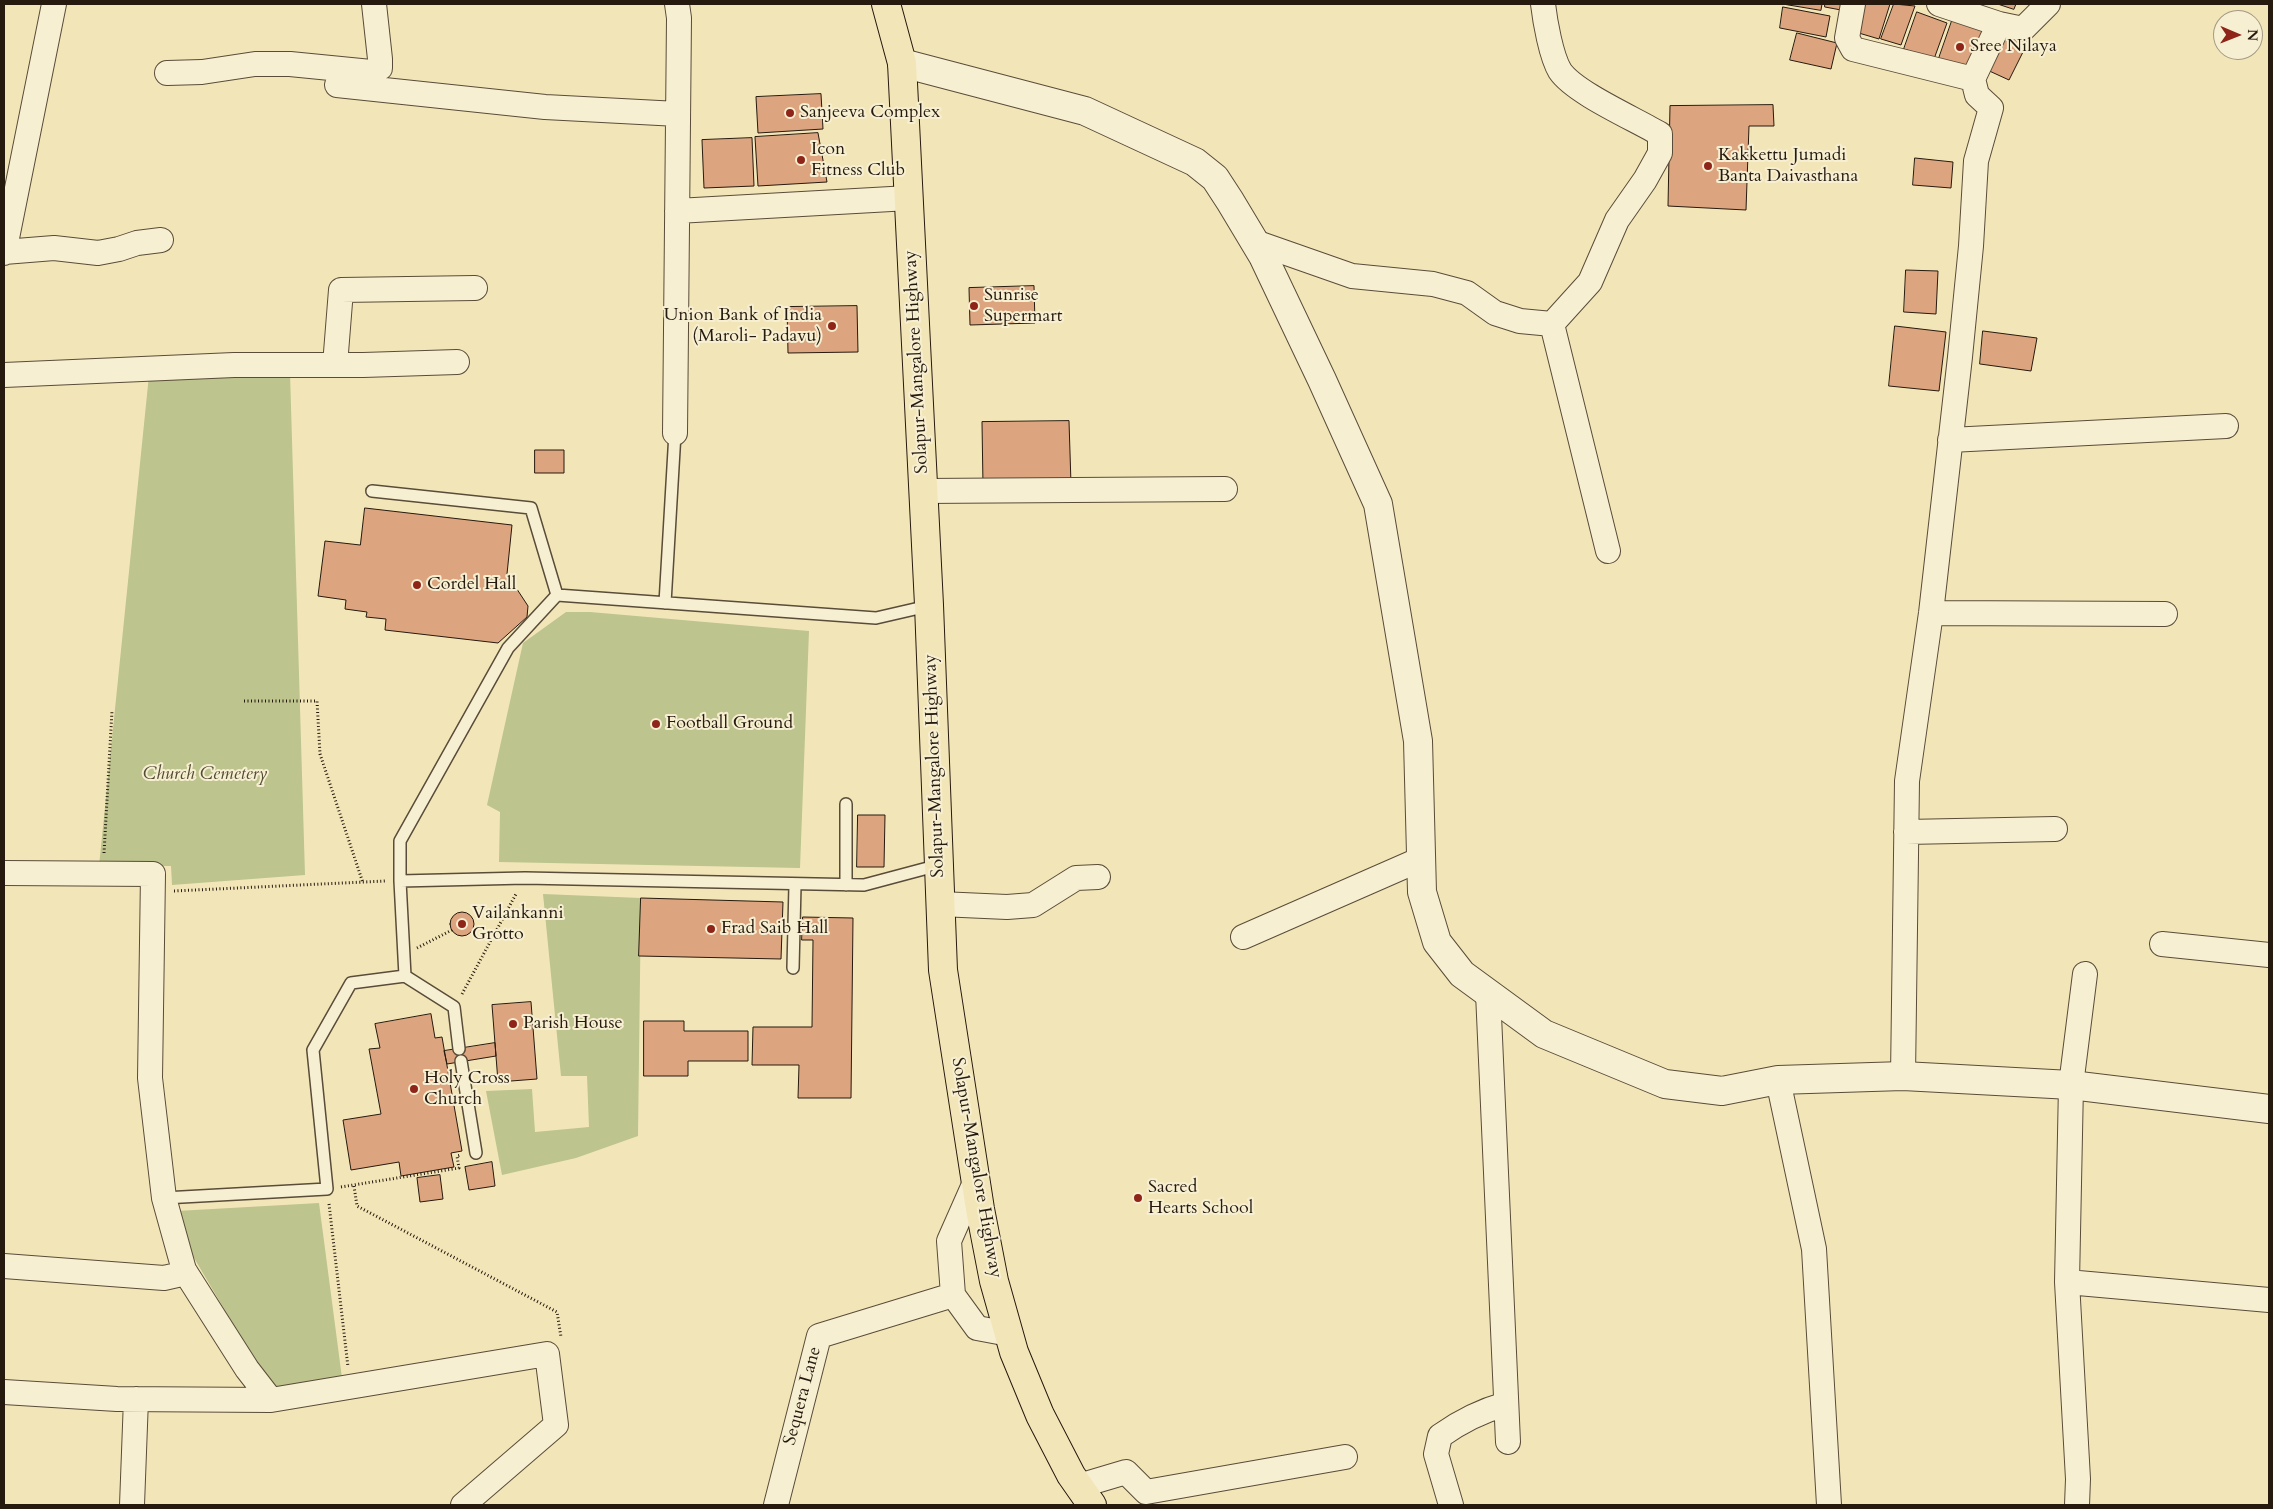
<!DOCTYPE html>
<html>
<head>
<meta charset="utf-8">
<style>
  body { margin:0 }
  #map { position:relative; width:2273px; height:1509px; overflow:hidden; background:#f2e6b9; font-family:Cardo,serif }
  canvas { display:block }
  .frame { position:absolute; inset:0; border:5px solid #26190e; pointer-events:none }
  .north { position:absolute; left:2213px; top:10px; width:50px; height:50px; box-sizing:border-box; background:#f7efd2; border:1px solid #a39984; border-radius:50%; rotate:91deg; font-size:14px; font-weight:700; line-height:20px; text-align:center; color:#26190e }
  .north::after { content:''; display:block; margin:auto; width:18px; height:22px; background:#8f2418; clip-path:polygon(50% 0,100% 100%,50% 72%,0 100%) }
</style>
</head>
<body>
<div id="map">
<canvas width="2273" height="1509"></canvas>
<div class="frame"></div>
<div class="north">N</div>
</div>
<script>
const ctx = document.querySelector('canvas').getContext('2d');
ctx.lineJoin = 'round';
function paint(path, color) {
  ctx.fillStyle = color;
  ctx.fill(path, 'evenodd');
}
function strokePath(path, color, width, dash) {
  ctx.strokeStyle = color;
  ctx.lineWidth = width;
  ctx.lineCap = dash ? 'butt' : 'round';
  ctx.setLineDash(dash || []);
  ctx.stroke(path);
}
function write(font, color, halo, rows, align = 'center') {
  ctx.font = font + ' Cardo,serif';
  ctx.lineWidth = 4;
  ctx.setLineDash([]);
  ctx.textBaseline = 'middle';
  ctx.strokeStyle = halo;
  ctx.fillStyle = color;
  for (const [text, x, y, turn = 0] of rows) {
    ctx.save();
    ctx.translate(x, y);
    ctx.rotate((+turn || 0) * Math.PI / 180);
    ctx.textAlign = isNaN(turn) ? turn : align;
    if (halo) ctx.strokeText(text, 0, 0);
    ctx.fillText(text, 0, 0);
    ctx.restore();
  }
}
paint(new Path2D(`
  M290,373L305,875L172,885L171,866H99L149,375Z
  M566,612H590L809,631L800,868L499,862L500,812L487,805L523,643Z
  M543,894L641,898L638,1136L576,1158L502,1175L486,1091L532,1089L535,1132L589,1127L587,1076H561Z
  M319,1203L342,1378L274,1394L180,1234L177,1211Z`), '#bdc48d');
const building = new Path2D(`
  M1783,4H1822L1821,10Z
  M1825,4H1842L1841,10L1825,7Z
  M1860,4H1890L1879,39L1852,31Z
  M1894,4L1915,6L1901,45L1881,39Z
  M1998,4H2016L2014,9Z
  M1783,7L1830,16L1826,37L1780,28Z
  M1917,12L1947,23L1934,59L1904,49Z
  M1953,18L1984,29L1967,75L1937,64Z
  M2004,31L2028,42L2009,80L1985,69Z
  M1797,33L1837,43L1831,69L1790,60Z
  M821,94L823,129L758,133L756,97Z
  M1773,105L1774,126H1749L1746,210L1668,206L1670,106Z
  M818,133L827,182L758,186L755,137Z
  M752,138L754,186L704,188L702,140Z
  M1915,158L1953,162L1951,188L1913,185Z
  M1906,270L1938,271L1936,314L1904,312Z
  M1034,286L1035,323L970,325L969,288Z
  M857,306L858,352L788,353L787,307Z
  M1895,326L1946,332L1939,391L1889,386Z
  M1983,331L2037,338L2031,371L1980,364Z
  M1069,421L1071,484L983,486L982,422Z
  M535,450H564V473H535Z
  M365,508L512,525L507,574L528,606L527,617L498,643L385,630L386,619L366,617L367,612L345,609L346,600L318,596L325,541L360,545Z
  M858,815H885L884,867H857Z
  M641,898L783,902L781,959L639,956Z
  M450 924a12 12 0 1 1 24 0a12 12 0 1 1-24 0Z
  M803,917L853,918L851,1098H798L799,1065H752L753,1027H812L813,940H802Z
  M531,1002L537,1079L498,1082L492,1005Z
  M431,1014L435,1038L442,1037L462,1151L451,1153L454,1167L401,1176L399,1162L351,1170L343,1120L381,1114L369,1049L380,1048L375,1024Z
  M644,1021H684V1031H748V1061H688V1076H644Z
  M495,1043L496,1056L447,1064L444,1051Z
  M492,1162L495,1186L469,1190L465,1167Z
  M440,1175L443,1199L420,1202L417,1178Z`);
paint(building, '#dca47f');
strokePath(building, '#26190e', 1);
const service = new Path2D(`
  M372,491L531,508L557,595
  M557,595L876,618L928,606
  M665,603L675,433
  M400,881V841L508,648L557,595
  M846,885V804
  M793,968L795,885
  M459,1049L454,1007L405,976L400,881L525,878L864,885L939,865
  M461,1061L476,1153
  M164,1198L327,1189L313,1050L351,983L405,976`);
const minor = new Path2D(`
  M1853,4L1847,38L1853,49L1973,79
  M1939,4L1999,24
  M167,73L202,72L255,64H290L371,72L380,68V59L374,4
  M337,85L545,107L678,114
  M677,211L909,198
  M1255,242L1352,276L1433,284L1467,293L1495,313L1520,321L1552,324L1590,282L1617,220L1645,180L1660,153V134C1635,119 1575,93 1560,71C1551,56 1545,21 1543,4
  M4,252L54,248L98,253L119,249L137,243L161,240
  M4,253L54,4
  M1552,324L1608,551
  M335,365L341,290L475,288
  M4,375L234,365H363L457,362
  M675,433L679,18L677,4
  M1950,440L2226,426
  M923,491L1225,489
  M1931,613L2165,614
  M1906,832L2055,829
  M4,873L153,874L150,1078L164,1198L184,1270L247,1369L271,1400L547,1354L556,1425L463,1505
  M940,904L1007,907L1033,905L1076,878L1098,877
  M1243,937L1421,859
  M2162,944L2269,955
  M1488,993L1508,1442
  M1903,1076L1907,781L1931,613L1960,357L1971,246L1976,161L1991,108L1977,95L1973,79L1999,24L2023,29L2048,4
  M1778,1080L1814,1249L1829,1505
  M976,1180L949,1241L953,1295L977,1328L1009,1334
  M4,1266L164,1278L186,1273
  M2067,1282L2269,1300
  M4,1392L117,1399L271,1400
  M1079,1486L1126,1472L1146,1492L1345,1457
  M132,1505L136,1399
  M776,1505L819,1336L953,1295
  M1451,1505L1436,1454L1440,1436C1461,1421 1481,1411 1506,1404
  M2077,1505L2078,1479L2067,1282L2071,1085L2085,974`);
const tertiary = new Path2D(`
  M902,63L1085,111L1195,162L1215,178L1230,201L1263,256L1322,380L1378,504L1418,741L1422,892L1437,942L1462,974L1544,1034L1665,1084L1722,1091L1778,1080L1903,1076L2071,1085L2269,1109`);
const trunk = new Path2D(`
  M886,4L902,63L929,605L943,970L980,1209L994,1281L1014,1352L1040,1415L1071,1475L1092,1505`);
strokePath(service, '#594c39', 14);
strokePath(minor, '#594c39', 26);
strokePath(tertiary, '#594c39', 30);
strokePath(trunk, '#26190e', 30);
strokePath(new Path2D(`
  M244,701H317L320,754L363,883
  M104,853L112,711
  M174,891L385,881
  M417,948L452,930
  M462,994L516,894
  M354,1186L357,1206L557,1312L561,1337
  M341,1187L459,1168L457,1156L461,1155
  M329,1204L348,1367`), '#26190e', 3, [1, 2.5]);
strokePath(service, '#f7efd2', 11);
strokePath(minor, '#f7efd2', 24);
strokePath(tertiary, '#f7efd2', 28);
strokePath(trunk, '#f2e6b9', 28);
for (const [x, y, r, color] of [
  [1960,47,5,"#8f2418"],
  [790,113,5,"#8f2418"],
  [801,160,5,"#8f2418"],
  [1708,166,5,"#8f2418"],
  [974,306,5,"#8f2418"],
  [832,326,5,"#8f2418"],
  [417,585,5,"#8f2418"],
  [656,724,5,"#8f2418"],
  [462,924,5,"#8f2418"],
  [711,929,5,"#8f2418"],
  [513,1024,5,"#8f2418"],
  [414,1089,5,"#8f2418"],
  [1138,1198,5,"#8f2418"]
]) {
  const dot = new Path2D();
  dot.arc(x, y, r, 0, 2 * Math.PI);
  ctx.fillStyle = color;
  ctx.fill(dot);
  strokePath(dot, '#f7efd2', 2);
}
write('18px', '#26190e', '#f7efd2', [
  ["Sree Nilaya",1970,47],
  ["Sanjeeva Complex",800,113],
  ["Icon",811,150],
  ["Fitness Club",811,171],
  ["Kakkettu Jumadi",1718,156],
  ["Banta Daivasthana",1718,177],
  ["Sunrise",984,296],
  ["Supermart",984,317],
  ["Union Bank of India",822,316,"right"],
  ["(Maroli- Padavu)",822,337,"right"],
  ["Cordel Hall",427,585],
  ["Football Ground",666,724],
  ["Vailankanni",472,914],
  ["Grotto",472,935],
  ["Frad Saib Hall",721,929],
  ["Parish House",523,1024],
  ["Holy Cross",424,1079],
  ["Church",424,1100],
  ["Sacred",1148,1188],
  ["Hearts School",1148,1209]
], 'left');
write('18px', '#26190e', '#f7efd2', [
  ["Solapur-Mangalore Highway",917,362,-93],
  ["Solapur-Mangalore Highway",935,766,-92],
  ["Solapur-Mangalore Highway",976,1168,80],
  ["Sequera Lane",803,1396,-75]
]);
write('italic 18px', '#534c34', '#f7efd2', [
  ["Church Cemetery",205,775]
]);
</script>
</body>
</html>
